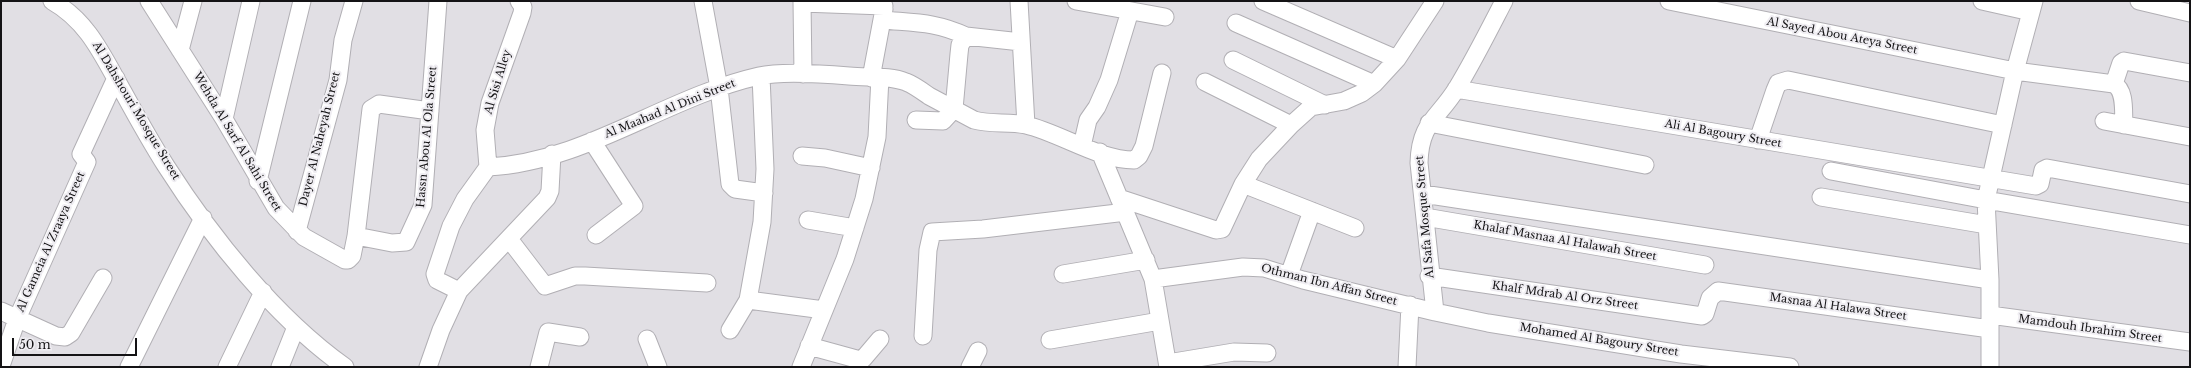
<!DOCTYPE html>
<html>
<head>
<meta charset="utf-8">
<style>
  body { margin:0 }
  #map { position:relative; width:2191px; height:368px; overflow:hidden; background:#e1dfe4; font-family:"Libre Baskerville",serif }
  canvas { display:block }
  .frame { position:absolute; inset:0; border:2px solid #141315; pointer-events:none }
  .scale { position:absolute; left:12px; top:338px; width:125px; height:18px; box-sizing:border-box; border:2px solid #141315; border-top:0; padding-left:5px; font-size:12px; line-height:14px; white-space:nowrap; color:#141315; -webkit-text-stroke:3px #efedf2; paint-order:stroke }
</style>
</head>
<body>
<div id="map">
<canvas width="2191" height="368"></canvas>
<div class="frame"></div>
<div class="scale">50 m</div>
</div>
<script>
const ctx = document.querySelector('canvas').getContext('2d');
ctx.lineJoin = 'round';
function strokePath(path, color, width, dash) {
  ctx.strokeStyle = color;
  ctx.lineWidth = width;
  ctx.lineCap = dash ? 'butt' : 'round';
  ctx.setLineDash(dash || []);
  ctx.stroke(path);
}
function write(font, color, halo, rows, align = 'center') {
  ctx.font = font + ' "Libre Baskerville",serif';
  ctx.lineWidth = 4;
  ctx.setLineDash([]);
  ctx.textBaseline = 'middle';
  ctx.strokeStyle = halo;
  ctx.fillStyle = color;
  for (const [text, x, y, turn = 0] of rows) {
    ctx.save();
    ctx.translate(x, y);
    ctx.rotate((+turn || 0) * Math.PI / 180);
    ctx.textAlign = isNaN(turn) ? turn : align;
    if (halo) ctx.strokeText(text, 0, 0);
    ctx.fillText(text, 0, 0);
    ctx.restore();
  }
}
const minor = new Path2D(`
  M52,1C84,19 99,48 116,79C132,108 148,138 166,166C212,238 275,317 345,367
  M149,1L224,119L276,208L304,237L345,260H348L352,256L356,236L371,109L379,104L430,111
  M703,1L719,88L730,184L735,189L764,193
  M802,1L803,74
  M1019,1L1026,125
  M1076,1L1165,17
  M1263,1L1397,59
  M1669,1L2015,71L2114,84C2126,91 2123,112 2124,125
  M1982,1L2031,12
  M2139,1L2190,13
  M802,3L884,6
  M883,20C916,23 936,22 966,36
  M1236,23L1374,84
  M180,50L193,1
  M1233,60L1325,105
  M871,78L884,9
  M1205,82L1291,125
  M2114,84L2121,63L2124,61L2190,73
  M1456,89L2036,186L2040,184L2043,170L2047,168L2190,194
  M224,119L251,1
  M916,120L943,121L954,109L959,54L960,45L966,36L1021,42
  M2104,121L2190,137
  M1429,123L1645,165
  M1758,140L1775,90L1778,83L1788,80L2003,125
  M592,141L634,206L596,235
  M1082,146L1088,120L1097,107L1109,80L1130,11
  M1100,152L1153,279L1168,367
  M802,156L825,158L871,168
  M488,167C585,162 666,97 759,76C782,71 825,74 849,76C867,78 889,75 906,82C914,85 922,91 929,96C944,104 959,112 974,120C991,125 1009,121 1026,125C1060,133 1099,160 1134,160L1139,156L1144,146L1162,73
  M488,167L485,130L490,103L522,13L523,7L519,1
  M1831,171L1986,200L2190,235
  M258,181L302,1
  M1243,184L1355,228
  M1423,194L1990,280
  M1821,197L1987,225
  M1119,198L1216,230L1222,229L1243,184L1259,159L1291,125L1311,107L1344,101L1362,93L1374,84L1397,59L1435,1
  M1425,217L1705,265
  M808,220L855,228
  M297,231L338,80L343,40L354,1
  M356,236L392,243L406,242L423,205L438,1
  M509,239L545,286L575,276H585L707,283
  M1063,274L1146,260
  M1289,275L1312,211
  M1429,276L1702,316L1705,314L1710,298L1718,291L1990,329
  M1153,279L1243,267L1264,268L1303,280L1435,312L1488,323L1681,354L1790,367
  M459,291L437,280L435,274L451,226L465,199L488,167
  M748,300L824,310
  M1,311L56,336L65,337L71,333L103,278
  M1435,312L1419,163C1420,122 1438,119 1457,88C1474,60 1489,30 1504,1
  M1990,315L2190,342
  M730,330L748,300L762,222L765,169L761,76
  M923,336L928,250L932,232L983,229L1126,212
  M647,339L658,367
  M1050,340L1160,321
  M809,346L860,360L863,359L880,339
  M1168,363L1234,352L1267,353
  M1,366L17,319L87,162L81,154L116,78
  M129,367L203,218
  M227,367L263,292
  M280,367L296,327
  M428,367L441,330L459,291L547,198L550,191L552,154
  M539,367L548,332L580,337
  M801,367L845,259L864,199L877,137L880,77
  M970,367L978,351
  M1407,367L1410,305
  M1990,367V280L1986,200L2015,71L2034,1`);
strokePath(minor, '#b1afb4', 19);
strokePath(minor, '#fff', 17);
write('11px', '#141315', '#efedf2', [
  ["Al Sayed Abou Ateya Street",1842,36,11],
  ["Al Sisi Alley",498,82,-73],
  ["Al Maahad Al Dini Street",670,109,-22],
  ["Al Dahshouri Mosque Street",136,111,59],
  ["Ali Al Bagoury Street",1723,134,10],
  ["Hassn Abou Al Ola Street",427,137,-85],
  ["Dayer Al Naheyah Street",320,139,-76],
  ["Wehda Al Sarf Al Sahi Street",237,142,59],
  ["Al Safa Mosque Street",1425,217,-95],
  ["Khalaf Masnaa Al Halawah Street",1565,241,10],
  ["Al Gameia Al Zraaya Street",51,242,-66],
  ["Othman Ibn Affan Street",1329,285,14],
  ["Khalf Mdrab Al Orz Street",1565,296,8],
  ["Masnaa Al Halawa Street",1838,307,8],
  ["Mamdouh Ibrahim Street",2090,329,8],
  ["Mohamed Al Bagoury Street",1599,340,9]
]);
</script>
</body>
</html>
